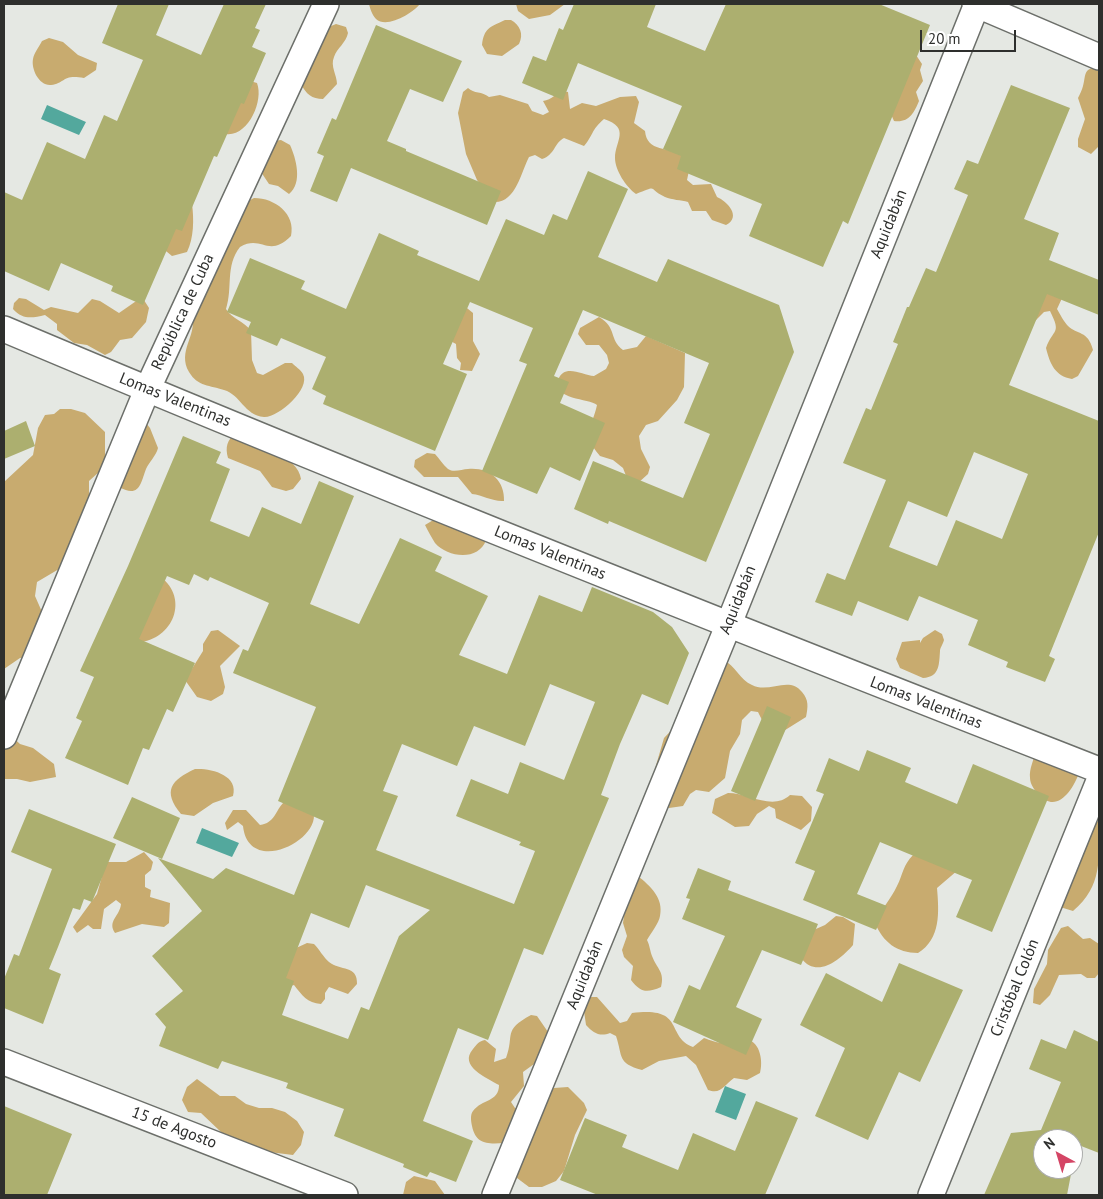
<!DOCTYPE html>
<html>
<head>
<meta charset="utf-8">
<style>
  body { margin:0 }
  #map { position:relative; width:1103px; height:1199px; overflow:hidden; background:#e5e8e3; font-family:"PT Sans",sans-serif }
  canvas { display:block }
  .frame { position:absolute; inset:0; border:5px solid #2e2f2d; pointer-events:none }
  .north { position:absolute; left:1033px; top:1129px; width:50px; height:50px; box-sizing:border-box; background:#fff; border:1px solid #abacab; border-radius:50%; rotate:321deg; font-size:14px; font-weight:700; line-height:20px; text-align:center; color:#2e2f2d }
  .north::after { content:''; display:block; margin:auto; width:18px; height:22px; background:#d44565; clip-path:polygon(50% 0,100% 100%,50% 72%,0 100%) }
  .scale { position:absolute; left:920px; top:30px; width:96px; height:22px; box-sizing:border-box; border:2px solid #2e2f2d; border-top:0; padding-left:6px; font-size:15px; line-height:18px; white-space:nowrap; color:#2e2f2d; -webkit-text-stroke:4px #fff; paint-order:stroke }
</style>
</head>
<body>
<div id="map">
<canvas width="1103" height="1199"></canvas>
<div class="frame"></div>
<div class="north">N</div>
<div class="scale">20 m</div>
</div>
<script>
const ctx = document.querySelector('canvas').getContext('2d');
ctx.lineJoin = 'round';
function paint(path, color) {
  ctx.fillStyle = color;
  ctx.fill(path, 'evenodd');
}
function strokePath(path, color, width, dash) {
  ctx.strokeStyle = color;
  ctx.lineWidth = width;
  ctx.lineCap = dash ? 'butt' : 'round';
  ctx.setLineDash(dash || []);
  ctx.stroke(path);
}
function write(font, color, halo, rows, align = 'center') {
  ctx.font = font + ' "PT Sans",sans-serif';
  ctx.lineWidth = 5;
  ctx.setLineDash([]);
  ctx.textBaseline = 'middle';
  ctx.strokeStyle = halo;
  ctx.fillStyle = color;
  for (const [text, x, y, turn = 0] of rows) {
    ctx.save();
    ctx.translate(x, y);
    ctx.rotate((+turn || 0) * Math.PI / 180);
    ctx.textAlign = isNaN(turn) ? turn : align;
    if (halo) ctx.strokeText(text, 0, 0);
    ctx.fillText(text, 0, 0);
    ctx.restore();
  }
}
paint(new Path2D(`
  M369,4H420C413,13 387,29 376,19C372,15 370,8 369,4Z
  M516,4H565L550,15L529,19L518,11Z
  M505,20H511C520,25 524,34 519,44L502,56L487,54L482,45C484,28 490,27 505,20Z
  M336,24L346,27L348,33C346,43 337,48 334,57C330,66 337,75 337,84L323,99C312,99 306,94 301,84L324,29Z
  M49,38L63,42L78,55L97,63L96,70L84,78C62,74 66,83 51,85C39,86 31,69 33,59C34,53 39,47 42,41Z
  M916,55L922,64L920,70L923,81L916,92L919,101C914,113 909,123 894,121L890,112Z
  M1096,67L1099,69V146L1091,154L1078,147V139L1085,119L1078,98C1080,94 1082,90 1083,86C1086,76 1083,69 1096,67Z
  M250,81L257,83C264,101 248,137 226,134Z
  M468,88C474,94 482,91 489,97L500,95L528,104L532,111L543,115L549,112L543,101C553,100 557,90 568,92L570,109L582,103L596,106L620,97L636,96L639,102L634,123L645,131C647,153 669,146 683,156C685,158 688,163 690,166L687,180L693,185L711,184L717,197C727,201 742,217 726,225L712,220L706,211H692L688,202C681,200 672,200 665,197C646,188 660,185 636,194C626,187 615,170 615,158C615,141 631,128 604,119C591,130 593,136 584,146L564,138C554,143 555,155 542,159L535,155L529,157C521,172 516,203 494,202L477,180L466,154L458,113L463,92Z
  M281,140L290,145C296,158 303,183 289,194L278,186L269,184L257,166L273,141Z
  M254,198C275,198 296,214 291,236C268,259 262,234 240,247C225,266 233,288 226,309C232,319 244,321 251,331L252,360L257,373L263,375L285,363H292C295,366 301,370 303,374C311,389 278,418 264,417C244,415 241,395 224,390C210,385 198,387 189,372C177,351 197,336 192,317L248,201Z
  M192,204C194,219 194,238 187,252L172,256L161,247Z
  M1019,289L1063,296L1057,309C1060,314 1064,322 1068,326C1077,335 1088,330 1093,350L1078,376L1072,379C1055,376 1050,364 1046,348C1053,328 1062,335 1050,311L1044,312L1033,323Z
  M142,297L149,308L146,322L132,338L120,340L111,352L105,355L87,345L74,343L57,330V324L45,315C32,318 23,320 13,309L14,303L19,298L26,299L44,310L51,307L78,313L92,299L100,301L119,313Z
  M462,304L473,313V341L480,354L472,371L460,370L461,363L457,358L456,344L445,338Z
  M599,317C617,327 609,340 623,350L637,347L646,336L685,353L684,387L677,400L658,421L646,425L639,436L641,449L650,467L648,474L638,483L628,481L623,468L613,460L600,456C580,432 592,429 597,405C589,398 552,400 558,380C564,363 582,375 594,376L606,369L609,363L607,355L599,345H586L578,334L580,328Z
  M60,409H71L85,413L105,432V459L99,472L89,481V508L59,569L37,582L35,596L46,621L33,656L20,658L4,669V482L33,455L38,428L45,415L54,414Z
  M142,418L150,428L158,448C156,456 149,462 146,469C141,482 140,499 119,487Z
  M236,433C255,442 299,457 301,479L293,489L286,491L272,487L260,471L228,458C225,447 227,440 236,433Z
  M427,453L435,454C439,458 443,465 448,469C454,473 462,469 468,469C489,467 505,480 504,501C493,502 483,495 472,494L458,477H424L414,467L415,460Z
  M435,519L486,540C479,561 448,558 435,543C432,538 428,531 425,525Z
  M158,575C189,595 176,637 141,642L135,637Z
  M218,630L240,646L220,666L225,687L223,694L211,701L197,697L185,680L203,651V644L211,631Z
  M935,630L942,634L944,640C943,644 940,648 940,651C939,664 940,677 923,678L900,668L896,659L902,642L920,640V643L923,638Z
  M723,660C735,665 740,680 752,685C769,694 789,675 802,692C809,700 808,707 806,717L782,732L764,724L758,712L751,711L742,720L740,734L730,751L725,778L709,792L696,790L690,794L683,806L669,808L663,804L652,779L664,738L684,717L696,670L702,665Z
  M4,729L20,744L33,748L54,764L56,777L30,782L17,779H4Z
  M1036,751L1079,773C1073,790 1057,814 1039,795C1035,791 1030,784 1030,778C1029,769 1034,759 1036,751Z
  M195,769C211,768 239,775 233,796L213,803L194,816L181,814C162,791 171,780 195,769Z
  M728,793C748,793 773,811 790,795L802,796L812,807L811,821L801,830L776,818L775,809L769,806L757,814L749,826L735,827L712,813L715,799Z
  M284,802L314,815C315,844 248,874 243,826L238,822L227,830L225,823L233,810H246L260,825C275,823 275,811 284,802Z
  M1099,821C1099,858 1103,886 1073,911L1060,907L1094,823Z
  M144,852L153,862L151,870L145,875V887L151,890L150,897L170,903L169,923L164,927L142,924L115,933C107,921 120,916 121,904L116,900L104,909L101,929H93L88,925L77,933L73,927L97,894L106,862H126Z
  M913,855L965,864L937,888C939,912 941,939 918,953C897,953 883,942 875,923C881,909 891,899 897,886C903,874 903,865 913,855Z
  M638,876C650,886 664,898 660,916C659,923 651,933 647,940C650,946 650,951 652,956C657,969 665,972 661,987C647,993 641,993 631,980L633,966L624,957L622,950L627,936L623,923L624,916Z
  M836,916L843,917L855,924L853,945C840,960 817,979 801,958L809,932L825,925Z
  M1068,926L1083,939L1090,938L1099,944V973L1095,978H1087L1081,974L1059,975L1050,995L1040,1005L1033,1003L1034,989L1047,964L1048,950L1061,928Z
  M307,943L314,944C319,949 324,958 329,962C340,971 358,965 357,984L348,994L329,987L325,993V999L321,1004C307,1003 302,995 294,985L287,987L281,985L294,949Z
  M590,997H597L620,1023L627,1021L632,1013C686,1006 665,1036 693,1047L704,1038C710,1040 717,1043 723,1043C731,1042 740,1038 747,1039C761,1043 763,1062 760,1073L747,1080L734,1078C724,1085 721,1095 708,1090L696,1065L686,1056L659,1061L642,1070C617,1063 623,1057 616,1036L610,1033C600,1037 593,1033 586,1025L584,1011Z
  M531,1015L537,1016L548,1032L541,1059L523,1072L524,1086L511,1102L515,1108L522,1109L554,1088L568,1087L584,1103L587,1110L575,1135L564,1171L556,1181L542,1187H529L517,1178L513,1173L505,1143C488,1144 476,1145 472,1126C471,1121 470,1115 473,1111C482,1099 499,1102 499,1085C487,1078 458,1066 473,1049C477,1044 479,1041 485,1040L496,1049L494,1062L506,1058C515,1034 502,1031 531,1015Z
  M197,1079L220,1096H235L246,1104L259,1108H272L285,1112L297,1121L304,1132L301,1145L293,1155L253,1150L226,1144L221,1132L201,1113L188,1112L182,1100L187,1087Z
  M414,1176L435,1181L445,1195H403L406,1182Z`), '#c8ab6f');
paint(new Path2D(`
  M47,105L86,122L79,135L41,119Z
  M202,828L239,843L232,857L196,843Z
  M725,1086L746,1094L736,1120L715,1112Z`), '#53a89d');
paint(new Path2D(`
  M118,4H169L156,35L201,55L224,4H266L255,28L260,30L252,47L266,53L244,104L241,103L217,157L214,156L182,231L176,229L143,305L111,291L113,286L61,263L49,291L4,271V192L22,200L47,142L85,159L104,115L117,121L143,60L102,43Z
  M574,4H656L647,27L705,51L726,4H879L930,25L848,224L843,221L823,267L749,236L762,204L677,169L681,156L663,149L682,106L578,63L563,100L522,83L533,56L546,61L559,28L563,30Z
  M376,25L462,61L443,102L410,89L387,141L406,149V151L501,191L487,225L351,168L337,202L310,191L324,156L317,153L332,118L336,120Z
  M1011,85L1070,108L1024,219L1059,233L1049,260L1099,280V315L1047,294L1009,385L1099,421V532L1049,656L1055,659L1045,682L1006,667L1008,662L968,645L978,620L919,596L908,621L858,601L852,616L815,602L827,573L845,580L886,480L843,463L866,408L871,410L898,344L893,342L907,307H909L926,268L936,272L968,195L954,189L967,160L978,164ZM974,452L1028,474L1002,539L956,520L937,566L889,547L908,501L947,517Z
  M588,171L628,189L598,257L657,282L668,259L779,305L794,352L706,562L609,521L608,524L574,509L593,461L683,498L710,434L684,423L709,363L583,310L554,376L569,382L560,403L605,423L580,481L550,467L537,494L482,471L527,364L519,361L533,328L470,302L443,364L467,374L435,451L323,404L326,396L312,389L326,357L281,338L277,346L246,333L251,322L227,312L250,258L305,281L301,289L346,309L379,233L419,251L417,255L479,281L506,219L544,235L553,214L567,220Z
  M26,421L35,446L4,459V431Z
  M183,436L221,452L216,463L230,469L210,521L249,537L262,507L301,524L319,481L354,496L310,604L359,624L400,538L442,557L435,571L488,596L459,655L507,674L539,595L582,612L592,587L653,612L672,627L689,653L668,705L642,694L620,744L601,795L609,798L543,955L524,948L488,1040L458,1028L423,1121L473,1141L456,1182L430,1172L427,1177L403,1167L404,1164L334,1136L344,1109L286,1088L288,1083L222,1061L218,1069L159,1046L166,1027L155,1014L183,991L152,956L202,911L158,858L213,879L226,868L294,895L324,821L278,801L316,707L233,673L243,649L248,651L269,603L210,577L208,581L194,574L189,585L167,576L139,639L195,663L173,712L167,709L149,750L143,748L128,785L65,758L82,721L76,718L94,677L80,671L128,566ZM550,684L595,702L564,780L520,762L508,794L471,779L456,816L521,842L519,845L535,851L514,904L376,850L398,796L383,791L402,744L457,766L474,726L525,746ZM366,885L430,910L399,936L369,1010L361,1007L348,1039L282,1015L294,981L286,978L311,913L349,928Z
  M767,706L791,717L755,801L731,791Z
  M867,750L911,768L905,782L957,804L973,764L1049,796L992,932L956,917L972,880L880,842L857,894L887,906L876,930L803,900L815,871L795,863L824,794L816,791L829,758L859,771Z
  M132,797L180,818L162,859L113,838Z
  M29,809L116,844L92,902L84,899L80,910L73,908L58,947L49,969L61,974L43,1024L4,1008V979L14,954L19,956L52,869L11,852Z
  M698,868L731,881L728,890L818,924L801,965L762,950L736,1007L762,1019L746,1055L673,1022L689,985L700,990L725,936L682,919L690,899L686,898Z
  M899,963L963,990L920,1082L899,1072L868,1140L815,1116L845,1048L800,1025L826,973L882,1002Z
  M1074,1030L1099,1042V1153L1076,1144L1073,1162V1139H1043V1169H1072L1067,1195H984L1011,1133L1041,1130L1061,1082L1029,1069L1041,1039L1066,1049Z
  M756,1101L798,1118L765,1195H598L560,1180L585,1118L627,1135L622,1147L678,1170L693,1133L735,1151Z
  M4,1106L72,1134L47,1195H4Z`), '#acaf6f');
const street = new Path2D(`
  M975,4L1099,57
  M4,329C366,482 732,627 1099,770
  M4,736L147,390L326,4
  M4,1062L345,1195
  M495,1195L728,626L977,4
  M931,1195L1099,781`);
strokePath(street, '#6c6f6a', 28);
strokePath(street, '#fff', 25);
write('16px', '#2e2f2d', '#fff', [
  ["Aquidabán",889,224,-68],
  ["República de Cuba",183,312,-65],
  ["Lomas Valentinas",175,400,22],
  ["Lomas Valentinas",550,553,22],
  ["Aquidabán",738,600,-68],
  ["Lomas Valentinas",926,703,21],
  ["Aquidabán",585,975,-68],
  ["Cristóbal Colón",1015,988,-68],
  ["15 de Agosto",174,1128,21]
]);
</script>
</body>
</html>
